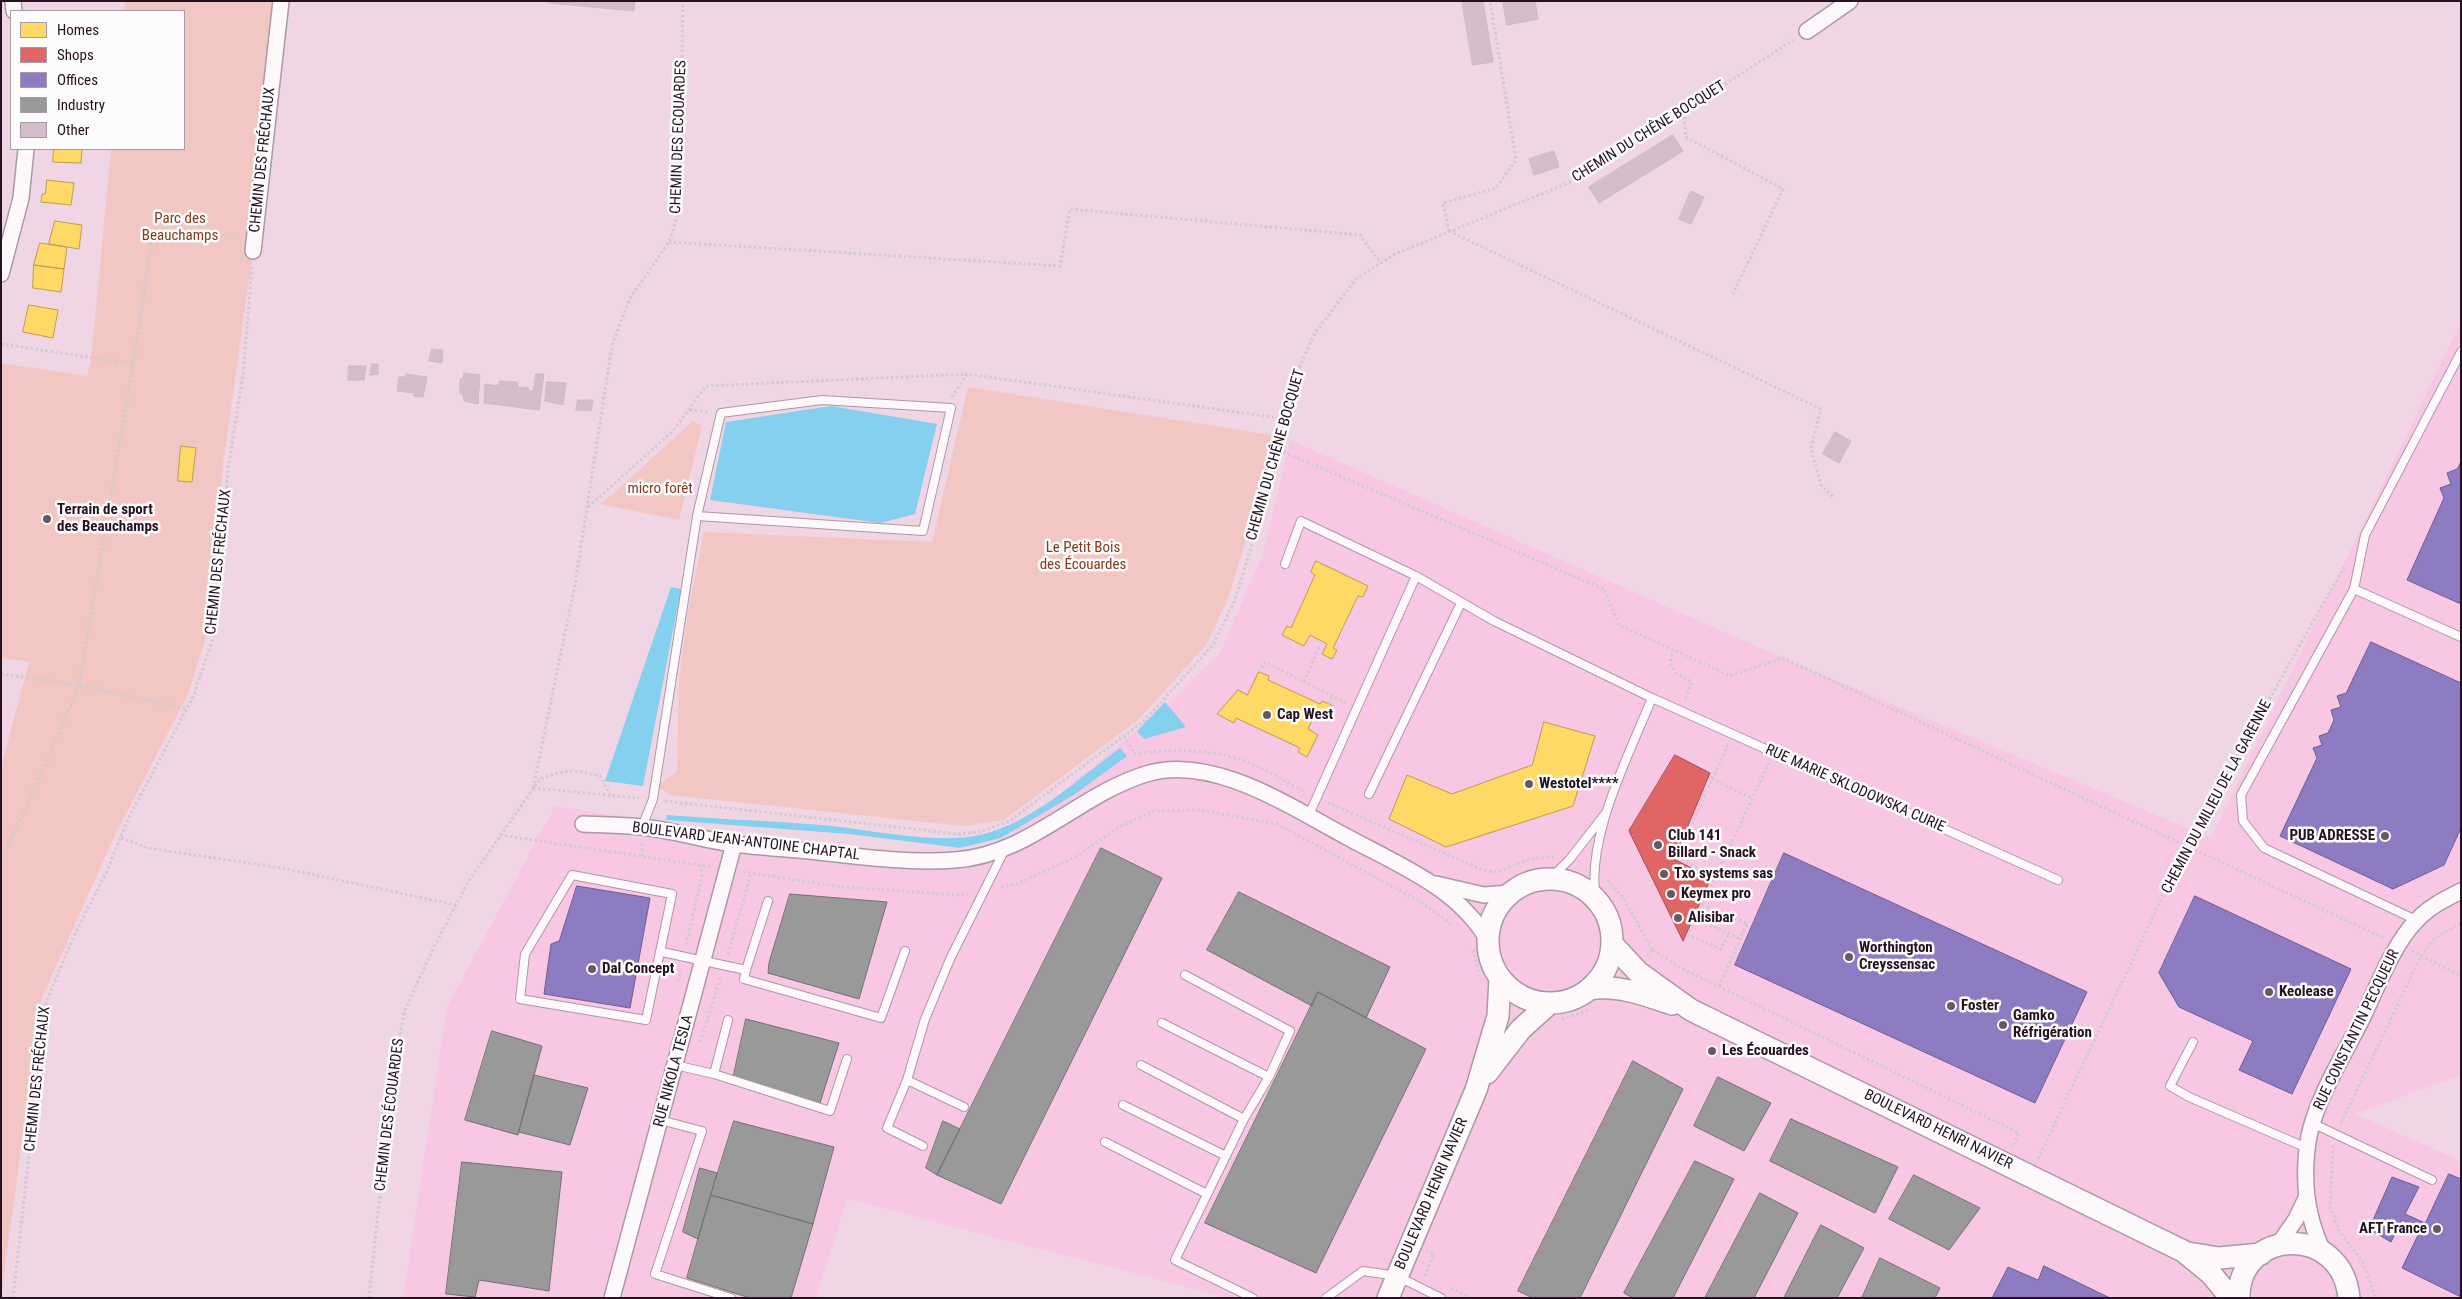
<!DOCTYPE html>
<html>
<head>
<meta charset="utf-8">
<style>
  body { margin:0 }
  #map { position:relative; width:2462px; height:1299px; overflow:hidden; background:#f0d6e5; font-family:"Roboto Condensed",sans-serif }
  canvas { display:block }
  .frame { position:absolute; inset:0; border:2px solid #25111f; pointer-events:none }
  .legend { position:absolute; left:10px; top:10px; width:175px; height:140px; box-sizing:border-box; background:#fcfcfc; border:1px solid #a69ea4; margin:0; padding:6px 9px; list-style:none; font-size:15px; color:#25111f }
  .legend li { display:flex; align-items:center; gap:10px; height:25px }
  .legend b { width:25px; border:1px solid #a69ea4 }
</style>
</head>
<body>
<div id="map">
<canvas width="2462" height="1299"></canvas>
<div class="frame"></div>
<ul class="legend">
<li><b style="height:14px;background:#ffd966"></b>Homes</li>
<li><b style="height:14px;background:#e06666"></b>Shops</li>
<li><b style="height:14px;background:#8e7cc3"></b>Offices</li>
<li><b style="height:14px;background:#999"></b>Industry</li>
<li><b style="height:14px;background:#d4becb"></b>Other</li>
</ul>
</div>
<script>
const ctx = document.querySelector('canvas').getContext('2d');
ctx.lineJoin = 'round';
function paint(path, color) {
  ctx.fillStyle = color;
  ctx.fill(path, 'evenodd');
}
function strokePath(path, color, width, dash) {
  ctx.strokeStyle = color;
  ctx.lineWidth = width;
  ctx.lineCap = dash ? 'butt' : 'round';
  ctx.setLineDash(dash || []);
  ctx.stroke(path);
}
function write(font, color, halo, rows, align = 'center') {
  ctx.font = font + ' "Roboto Condensed",sans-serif';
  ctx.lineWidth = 5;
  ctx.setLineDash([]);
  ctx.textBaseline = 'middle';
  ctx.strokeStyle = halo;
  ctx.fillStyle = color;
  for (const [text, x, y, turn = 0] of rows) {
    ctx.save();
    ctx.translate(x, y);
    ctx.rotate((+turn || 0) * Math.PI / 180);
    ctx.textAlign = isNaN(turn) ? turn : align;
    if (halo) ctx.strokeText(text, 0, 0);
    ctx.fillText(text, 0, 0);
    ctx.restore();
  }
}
paint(new Path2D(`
  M2461,322V1075L2355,1114L2461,1161V1298H1229L847,1199L816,1298H403L447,1007L555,806L943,868L957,860L991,861L1018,827L1149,721L1220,653L1263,554L1290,440L1783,658L2211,838Z`), '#f7c7e4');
paint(new Path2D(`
  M125,1H281L253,251L223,465L208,631L188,694L115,835L41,1000L1,1298V767L29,662L1,658V363L87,376L91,360L111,149H184V11H124Z
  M968,387L1272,435L1265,477L1228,599L1206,645L1138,720L1004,820L963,826L670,795L657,786L677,771L679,679L688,612L704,532L932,542Z
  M693,421L702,426L679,520L600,504L615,492Z`), '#f2c7c3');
paint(new Path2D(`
  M831,406L937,424L915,514L880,523L710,500L726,422Z
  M671,587L681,589L643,786L605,781Z
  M1165,702L1186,727L1144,739L1137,731Z
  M1120,748L1127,756L1075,794L1001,838L960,848L849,834L666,820L667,815C718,819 770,821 822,825C867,829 937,845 980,835C1032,823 1078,779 1120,748Z`), '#84d0ee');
const homes = new Path2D(`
  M54,149H82L81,163L53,162Z
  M47,180L74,183L71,205L41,202L42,194H45Z
  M55,221L82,225L79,249L49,244Z
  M40,243L67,247L64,269L34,265Z
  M34,265L64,269L61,292L33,288Z
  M29,305L58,310L53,338L23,332Z
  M181,446L196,448L192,482L178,481Z
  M1316,561L1368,586L1363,597L1358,596L1333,648L1337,650L1332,659L1322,654L1327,644L1310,635L1304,646L1282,635L1287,626L1291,628L1315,575L1311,572Z
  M1259,672L1269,676L1268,680L1320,704L1322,701L1332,705L1326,717L1316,712L1308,729L1318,735L1307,757L1298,752L1300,748L1236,718L1234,723L1217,714L1238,690L1247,695Z
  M1544,722L1595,736L1573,806L1446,847L1389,819L1407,775L1452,794L1532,765Z`);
paint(homes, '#ffd966');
strokePath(homes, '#be9d51', 1);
const shops = new Path2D(`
  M1675,755L1710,773L1674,859L1711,878L1683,941L1629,831Z`);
paint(shops, '#e06666');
strokePath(shops, '#a84c51', 1);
const offices = new Path2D(`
  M2461,462V604L2407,580L2444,498L2440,488L2451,484L2447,473L2457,469Z
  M2371,642L2461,683V828L2444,865L2393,889L2280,836L2317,758L2313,748L2322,745L2319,736L2328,733L2334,720L2331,710L2341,707L2337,696L2346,693Z
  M1784,853L2087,992L2035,1103L1735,965Z
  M577,886L650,898L630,1008L544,994L551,944L559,941Z
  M2195,896L2351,969L2292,1094L2239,1070L2253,1041L2179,1007L2159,973Z
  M2449,1174L2461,1179V1297L2402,1268L2421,1229L2402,1220L2391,1242L2369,1229L2392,1177L2419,1187L2405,1214L2425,1223Z
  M2044,1266L2110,1298H1992L2008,1267L2038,1280Z`);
paint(offices, '#8e7cc3');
strokePath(offices, '#6e5c92', 1);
const industry = new Path2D(`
  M1101,848L1162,878L1001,1204L937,1175Z
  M1239,892L1390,967L1366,1018L1318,992L1312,1006L1207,950Z
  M790,894L887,902L859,999L768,973L769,963Z
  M1318,992L1426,1049L1316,1273L1205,1223Z
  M746,1019L839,1043L820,1103L733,1079Z
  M492,1031L542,1046L518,1135L465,1120Z
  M1633,1061L1683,1089L1580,1298H1533L1518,1291Z
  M534,1075L588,1088L570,1145L519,1132Z
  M1718,1077L1771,1103L1744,1151L1694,1126Z
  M1791,1119L1898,1167L1875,1213L1770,1161Z
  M734,1121L834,1147L813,1224L711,1195Z
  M943,1121L960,1129L937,1175L926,1168Z
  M1695,1161L1734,1179L1673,1298H1633L1624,1293Z
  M462,1162L562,1172L549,1291L479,1280L475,1297L446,1294Z
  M700,1168L717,1173L698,1239L683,1232Z
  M1914,1175L1980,1208L1949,1250L1889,1219Z
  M1760,1193L1798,1213L1754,1298H1705Z
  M711,1195L813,1224L791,1298H750L687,1278Z
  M1821,1225L1864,1248L1837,1298H1784Z
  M1880,1258L1940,1288L1935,1298H1862Z`);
paint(industry, '#999');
strokePath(industry, '#767074', 1);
const building = new Path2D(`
  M549,1H635L634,11L549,3Z
  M1462,1H1483L1493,62L1473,65Z
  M1503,1H1535L1538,19L1507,25Z
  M1673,135L1683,151L1599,203L1589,187Z
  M1554,151L1559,167L1534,175L1529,159Z
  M1691,191L1704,197L1691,224L1679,219Z
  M432,349L443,350L442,363L429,361Z
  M372,364H378V374L370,375Z
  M349,366H366L364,380H348Z
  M464,373L480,375L478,404L464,401L463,395L460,393V379L463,378Z
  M406,374L427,377L423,397L414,396V393L397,391L399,377H405Z
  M536,374H544L539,410L484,403L485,384L497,386L500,381L517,382L518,387L529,388L528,391H533Z
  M547,382L566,383L563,405L545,401Z
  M578,400H593L591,411L576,410Z
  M1835,432L1851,441L1839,463L1823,454Z`);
paint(building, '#d4becb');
strokePath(building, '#ceb9c6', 1);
const lane = new Path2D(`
  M1285,564L1301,521L1416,576L1308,817
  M1416,576L1494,621L1652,698L2058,880
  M2354,589L2365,535L2461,352
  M1369,794L1461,603
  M642,827L653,799L697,516L721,413L822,400L951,408L923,531L697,516
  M572,875L672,894L646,1020L520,999L525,954Z
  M1550,879L1570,859L1605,814
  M1596,900C1585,839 1629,755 1652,698
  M2416,920L2264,848L2243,821L2241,795L2354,589L2461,637
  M662,952L746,970L744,979L881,1018L905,951
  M746,970L768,901
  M1185,975L1290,1031L1269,1077L1244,1119L1175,1260L1253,1298
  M1162,1023L1269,1077
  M2193,1042L2170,1086L2189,1097L2307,1148
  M675,1065L714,1074L728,1020
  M1141,1065L1244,1119
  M714,1074L830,1111L847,1059
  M907,1080L964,1107
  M1123,1105L1226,1156
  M660,1120L702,1131L655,1274L731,1298
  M2312,1123L2432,1180
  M1105,1142L1207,1194
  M923,1146L887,1128L907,1080L925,1019L951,957L1005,849
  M1326,1298L1363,1271L1397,1276L1441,1298`);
const street = new Path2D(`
  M13,1L14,11
  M1807,31L1850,1
  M253,251L281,1
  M1,274L21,198L26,149
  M583,824C602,825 622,825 642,827C673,830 703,840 734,844C765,848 796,849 827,853C870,858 911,863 955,860C1029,855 1078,795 1146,774C1212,753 1292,808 1347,837C1397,864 1460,889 1488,941
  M1436,884L1484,895L1510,893
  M2278,1245L2296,1219L2306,1198
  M2323,1251C2305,1214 2302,1176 2309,1136C2317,1097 2344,1055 2362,1019C2377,988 2393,944 2417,920C2429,907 2445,899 2461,891
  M612,1298L734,844`);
const secondary = new Path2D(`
  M1488 941a62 62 0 1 1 124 0a62 62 0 1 1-124 0Z
  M1612,944L1638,972L1691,1010L2183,1251L2211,1274L2231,1298
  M1589,989C1616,984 1646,995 1672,1004
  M1487,1073L1521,1029L1550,1003
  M2188,1253L2219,1258L2261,1254
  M1388,1298L1476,1090L1498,1016L1500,978
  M2239,1298C2238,1228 2342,1223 2349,1298`);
strokePath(lane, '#ad98a5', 10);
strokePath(street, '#ad98a5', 18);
strokePath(secondary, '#ad98a5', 24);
strokePath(new Path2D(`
  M1683,112L1686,137L1783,189L1733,294
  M1449,231L1821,409L1811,448L1821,485L1833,497
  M1449,231L1443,203L1496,188L1516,160L1490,1
  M669,242L1060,266L1070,209L1360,235L1381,263
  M1,344L133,364L79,685L23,815L1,858
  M133,364L153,233L239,235
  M952,397L967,374L1286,419
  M690,410L710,412
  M1279,450L1604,589L1619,625L1730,676L1783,658L2384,938
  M588,507L673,431L706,386L967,374
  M1673,649L1670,663L1676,673L1692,682L1685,699
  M1259,672L1265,662L1346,703
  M1,674L79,685L187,709
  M1304,682L1319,647
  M1329,704L1333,695
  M1124,736L1135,754C1170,749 1208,749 1242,760C1264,767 1285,782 1305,792
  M1712,779L1752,798
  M533,788L639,798
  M533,788L575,585L612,345L630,298L669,242L679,211L683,1
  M665,801L958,834L979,832L1008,822L1144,721L1213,645L1235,600L1273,473L1295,377L1315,333L1356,279L1395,254L1583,177L1793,40
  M1328,803L1483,870L1497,872L1531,859L1556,856
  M500,835L712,867
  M121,838L148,848L282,868L456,905
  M642,856V843
  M743,872L843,887L960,895L968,894
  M1715,877L1676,857L1728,745
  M1608,880L1624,899L1652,949
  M1001,887L1017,884L1075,857L1121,826L1155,811L1200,810L1277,824L1419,901L1454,926
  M1702,905L1747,923L1719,987
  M1696,918L1740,939
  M1728,935L1721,949L1688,935L1769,763
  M686,945L702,877L701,865
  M1473,950L1479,975
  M2412,951L2461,976
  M728,954L751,873
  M1647,956L1652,949L1681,968L2019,1133L2012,1148
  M678,981L681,968
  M1562,1019L1589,1010
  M700,1042L721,977
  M2341,1123L2421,956L2435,938L2461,923
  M2333,1146L2330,1206L2339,1231L2362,1261L2376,1298
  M2038,1159L2187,845L2344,567
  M1425,1276L1434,1254L1427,1251
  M1451,1288L1471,1298
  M13,1298L46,1002L73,938L106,873L129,817L193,697L215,632L228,468L243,375L252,266
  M369,1298L394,1062L405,1010L432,951L468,882L540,779C565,769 574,769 600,776L610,794`), '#d2cacf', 3, [2.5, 2.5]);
strokePath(lane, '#fdf9fb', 8);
strokePath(street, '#fdf9fb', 15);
strokePath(secondary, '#fdf9fb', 21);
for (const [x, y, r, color] of [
  [47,519,5,"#6c5664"],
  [1267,715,5,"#6c5664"],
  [1529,784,5,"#6c5664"],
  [2385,836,5,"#6c5664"],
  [1658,845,5,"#6c5664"],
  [1664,874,5,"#6c5664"],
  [1671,894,5,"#6c5664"],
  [1678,918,5,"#6c5664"],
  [1849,957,5,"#6c5664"],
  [592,969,5,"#6c5664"],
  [2269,992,5,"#6c5664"],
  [1951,1006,5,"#6c5664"],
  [2003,1025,5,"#6c5664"],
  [1712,1051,5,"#6c5664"],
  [2437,1229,5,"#6c5664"]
]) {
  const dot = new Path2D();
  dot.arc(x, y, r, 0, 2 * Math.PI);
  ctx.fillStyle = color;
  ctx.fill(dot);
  strokePath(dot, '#fcfcfc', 2);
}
write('15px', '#25111f', '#fcfcfc', [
  ["CHEMIN DU CHÊNE BOCQUET",1649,132,-32],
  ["CHEMIN DES ECOUARDES",679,137,-88],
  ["CHEMIN DES FRÉCHAUX",263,160,-84],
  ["CHEMIN DU CHÊNE BOCQUET",1276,455,-74],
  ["CHEMIN DES FRÉCHAUX",219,562,-84],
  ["RUE MARIE SKLODOWSKA CURIE",1855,789,24],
  ["CHEMIN DU MILIEU DE LA GARENNE",2217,797,-62],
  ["BOULEVARD JEAN-ANTOINE CHAPTAL",746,842,7],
  ["RUE CONSTANTIN PECQUEUR",2357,1030,-64],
  ["RUE NIKOLA TESLA",674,1071,-75],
  ["CHEMIN DES FRÉCHAUX",38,1079,-84],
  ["CHEMIN DES ÉCOUARDES",390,1115,-83],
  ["BOULEVARD HENRI NAVIER",1938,1130,26],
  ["BOULEVARD HENRI NAVIER",1432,1194,-67]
]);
write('15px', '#813a1e', '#fcfcfc', [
  ["Parc des",180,219],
  ["Beauchamps",180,236],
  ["micro forêt",660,489],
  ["Le Petit Bois",1083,548],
  ["des Écouardes",1083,565]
]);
write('bold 15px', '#25111f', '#fcfcfc', [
  ["Terrain de sport",57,510],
  ["des Beauchamps",57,527],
  ["Cap West",1277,715],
  ["Westotel****",1539,784],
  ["Club 141",1668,836],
  ["Billard - Snack",1668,853],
  ["PUB ADRESSE",2375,836,"right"],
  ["Txo systems sas",1674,874],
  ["Keymex pro",1681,894],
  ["Alisibar",1688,918],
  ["Worthington",1859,948],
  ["Creyssensac",1859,965],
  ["Dal Concept",602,969],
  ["Keolease",2279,992],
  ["Foster",1961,1006],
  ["Gamko",2013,1016],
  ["Réfrigération",2013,1033],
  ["Les Écouardes",1722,1051],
  ["AFT France",2427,1229,"right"]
], 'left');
</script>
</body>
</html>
